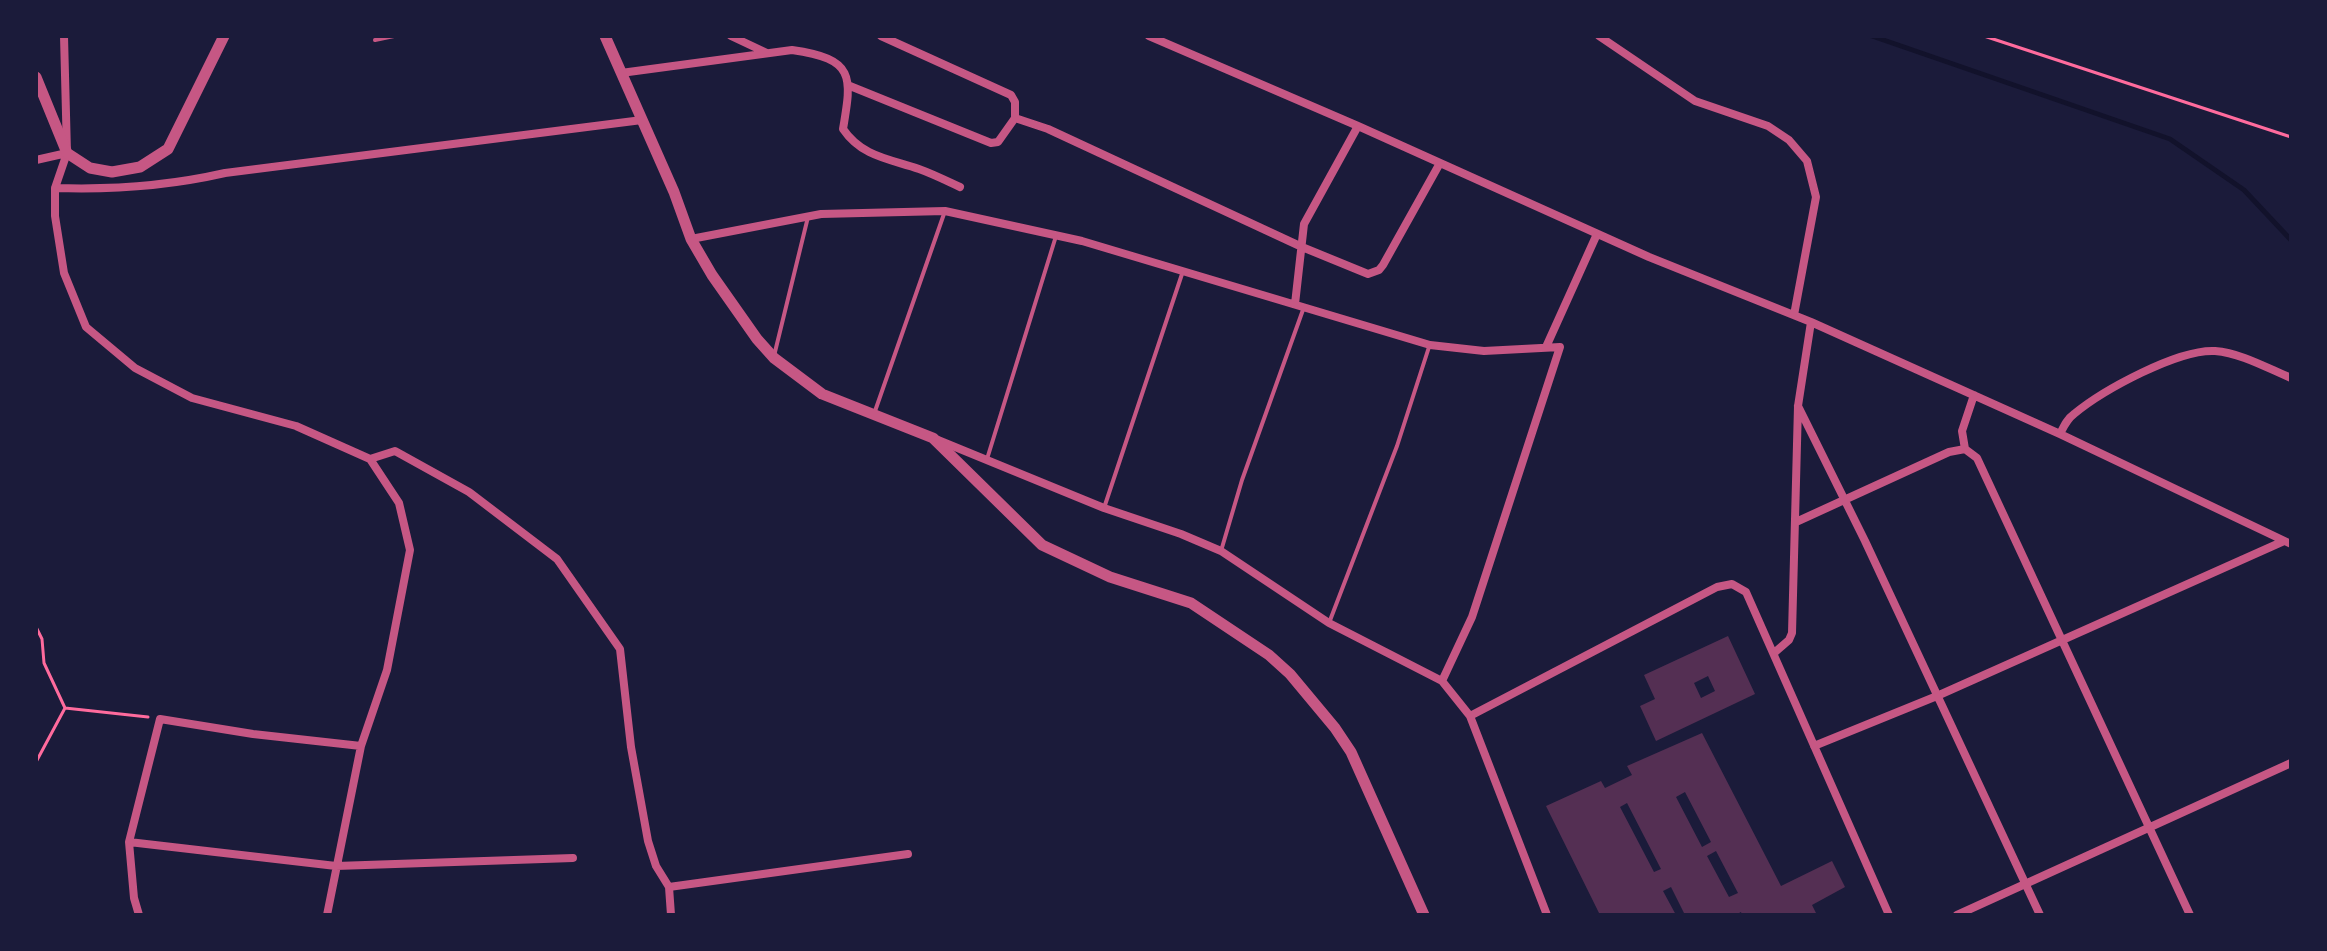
<!DOCTYPE html>
<html>
<head>
<meta charset="utf-8">
<style>
  body { margin:0 }
  #map { position:relative; width:2327px; height:951px; overflow:hidden; background:#1b1b3a; font-family:Overpass,sans-serif }
  canvas { display:block }
  .frame { position:absolute; inset:0; border:38px solid #1b1b3a; pointer-events:none }
</style>
</head>
<body>
<div id="map">
<canvas width="2327" height="951"></canvas>
<div class="frame"></div>
</div>
<script>
const ctx = document.querySelector('canvas').getContext('2d');
ctx.lineJoin = 'round';
function strokePath(path, color, width, dash) {
  ctx.strokeStyle = color;
  ctx.lineWidth = width;
  ctx.lineCap = dash ? 'butt' : 'round';
  ctx.setLineDash(dash || []);
  ctx.stroke(path);
}
function paint(path, color) {
  ctx.fillStyle = color;
  ctx.fill(path, 'evenodd');
}
strokePath(new Path2D(`
  M1872,36L2170,139L2244,190L2291,240`), '#12122b', 5);
paint(new Path2D(`
  M1728,636L1755,694L1656,741L1640,706L1655,699L1644,675ZM1708,676L1715,691L1701,698L1694,683Z
  M1702,733L1781,886L1832,861L1845,887L1812,905L1817,915H1742L1741,912L1735,915H1685L1671,887L1663,891L1676,915H1600L1546,806L1601,781L1605,788L1632,775L1627,766ZM1685,792L1711,842L1702,847L1676,797ZM1627,803L1661,869L1654,872L1620,807ZM1716,851L1738,893L1729,897L1707,856Z`), '#542f53');
strokePath(new Path2D(`
  M1984,36L2291,137
  M36,627L42,639L44,663L65,708L36,762
  M65,708L148,717`), '#ff6b9d', 3);
strokePath(new Path2D(`
  M375,40L394,36
  M774,356L808,217
  M874,414L945,211
  M987,459L1056,236
  M1104,508L1183,271
  M1221,551L1242,480L1304,307
  M1329,623L1397,446L1429,347`), '#c65784', 4);
strokePath(new Path2D(`
  M64,36L67,153L55,188V216L64,273L86,327L135,368L192,398L296,426L370,459L399,503L410,550L387,670L361,746L327,915
  M731,36L767,53
  M881,36L1011,95L1015,102V118
  M1149,36L1358,126L1649,257L1811,322L2060,434L2291,544
  M1599,36L1695,101L1768,126L1789,140L1807,161L1816,197L1794,315
  M621,73L792,50C855,59 852,76 843,129C862,157 890,159 919,169C933,174 947,181 960,187
  M850,86L991,143L998,142L1015,118L1048,129L1302,247L1368,274L1379,270L1383,265L1440,163
  M36,160L67,153
  M55,188C113,190 168,186 225,173L642,120
  M691,239L821,214L945,211L1082,241L1430,345L1484,351L1560,347L1472,617L1442,681
  M1295,304L1304,224L1358,126
  M1546,347L1597,234
  M1974,395L1962,431L1965,449L1977,458L2190,915
  M1798,406L1865,541L2040,915
  M2060,434C2064,426 2067,419 2074,414C2103,390 2178,349 2215,351C2241,353 2267,368 2291,378
  M938,440L1104,508L1181,534L1221,551L1329,623L1442,681L1470,716L1547,915
  M370,459L395,451L469,492L557,559L620,649L631,747L648,841L656,866L669,887L671,915
  M1796,522L1949,452L1965,449
  M1774,653L1789,640L1792,633L1798,406L1811,322
  M1470,716L1717,587L1732,584L1746,592L1889,915
  M1814,746L1937,696L2284,541
  M129,842L336,866L573,858
  M669,887L908,854
  M139,915L134,898L129,842L160,719L253,734L361,746
  M1957,915L2291,763`), '#c65784', 8);
strokePath(new Path2D(`
  M605,36L674,192L691,239L712,275L757,339L774,358L822,394L933,438L1042,545L1110,577L1191,603L1269,655L1290,674L1335,728L1351,752L1424,915
  M36,77L67,153L90,168L112,172L140,167L168,149L224,36`), '#c65784', 11);
</script>
</body>
</html>
